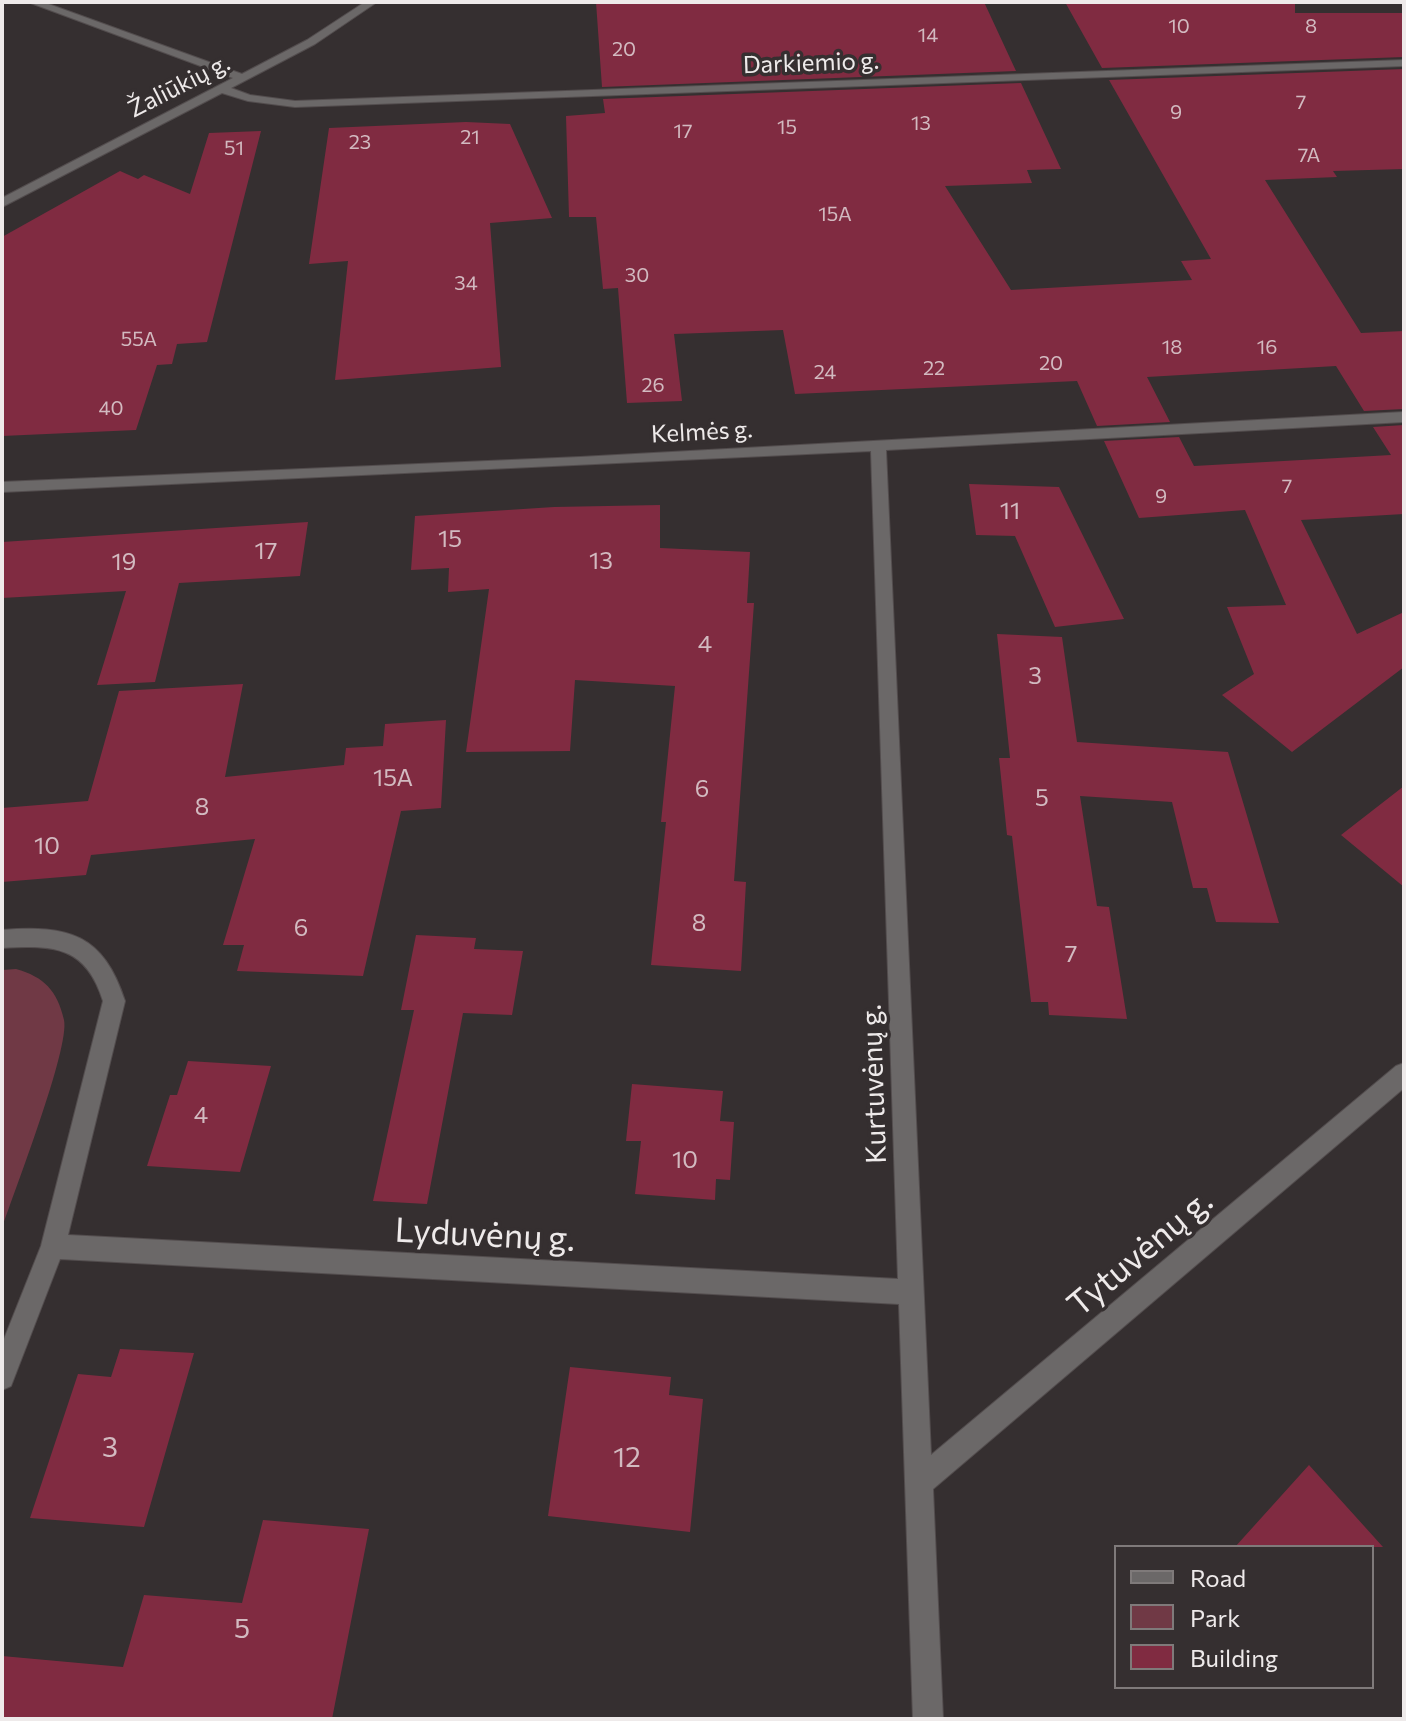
<!DOCTYPE html>
<html>
<head>
<meta charset="utf-8">
<style>
  body { margin:0 }
  #map { position:relative; width:1406px; height:1721px; overflow:hidden; background:#352f30; font-family:Commissioner,sans-serif }
  canvas { display:block }
  .frame { position:absolute; inset:0; border:4px solid #eeeaea; pointer-events:none }
  .legend { position:absolute; left:1114px; top:1545px; width:260px; height:144px; box-sizing:border-box; background:#352f30; border:2px solid #7f7a7a; margin:0; padding:10px 14px; list-style:none; font-size:24px; color:#eeeaea }
  .legend li { display:flex; align-items:center; gap:16px; height:40px }
  .legend b { width:40px; border:2px solid #7f7a7a }
</style>
</head>
<body>
<div id="map">
<canvas width="1406" height="1721"></canvas>
<div class="frame"></div>
<ul class="legend">
<li><b style="height:10px;background:#6b6868"></b>Road</li>
<li><b style="height:22px;background:#703945"></b>Park</li>
<li><b style="height:22px;background:#802b41"></b>Building</li>
</ul>
</div>
<script>
const ctx = document.querySelector('canvas').getContext('2d');
ctx.lineJoin = 'round';
function paint(path, color) {
  ctx.fillStyle = color;
  ctx.fill(path, 'evenodd');
}
function strokePath(path, color, width, dash) {
  ctx.strokeStyle = color;
  ctx.lineWidth = width;
  ctx.lineCap = dash ? 'butt' : 'round';
  ctx.setLineDash(dash || []);
  ctx.stroke(path);
}
function write(font, color, halo, rows, align = 'center') {
  ctx.font = font + ' Commissioner,sans-serif';
  ctx.lineWidth = 7;
  ctx.setLineDash([]);
  ctx.textBaseline = 'middle';
  ctx.strokeStyle = halo;
  ctx.fillStyle = color;
  for (const [text, x, y, turn = 0] of rows) {
    ctx.save();
    ctx.translate(x, y);
    ctx.rotate((+turn || 0) * Math.PI / 180);
    ctx.textAlign = isNaN(turn) ? turn : align;
    if (halo) ctx.strokeText(text, 0, 0);
    ctx.fillText(text, 0, 0);
    ctx.restore();
  }
}
paint(new Path2D(`
  M16,969C44,977 57,990 64,1020C70,1048 14,1192 2,1228V970Z`), '#703945');
paint(new Path2D(`
  M596,2H984L1016,71L602,87Z
  M1065,2H1295V13H1404V57L1102,68Z
  M1404,69V169L1333,171L1337,177L1265,180L1361,333L1404,331V409L1364,411L1336,366L1147,377L1170,422L1097,426L1077,381L795,394L783,330L674,334L682,401L627,403L618,288L603,289L596,217H569L566,116L605,113L603,99L1021,83L1061,169L1027,170L1032,183L945,186L1011,290L1192,280L1181,261L1211,259L1109,80Z
  M466,122L510,124L552,218L490,223L501,367L335,380L348,261L309,264L329,128Z
  M261,131L207,342L177,344L172,364L157,365L136,430L2,436V237L120,171L138,179L144,175L190,194L209,133Z
  M1404,425V514L1301,520L1357,634L1404,612V667L1292,752L1222,695L1254,674L1227,607L1286,605L1245,510L1139,518L1104,441L1179,437L1194,466L1391,455L1373,427Z
  M969,484L1059,487L1124,619L1055,627L1015,536L976,535Z
  M660,505V548L750,552L747,603H754L734,881L746,882L741,971L651,965L666,822H661L675,686L575,680L570,751L466,752L489,589L448,592L449,568L411,570L415,516L554,507Z
  M308,522L300,576L179,583L155,682L97,685L126,591L2,598V542Z
  M997,634L1062,637L1077,742L1228,752L1279,923L1216,922L1207,888H1193L1172,802L1080,796L1097,906L1109,907L1127,1019L1049,1015L1048,1002H1031L1012,836L1007,835L999,758H1010Z
  M243,684L225,777L344,765L346,748L383,746L385,724L446,720L441,808L401,811L363,976L237,971L244,945H223L255,839L91,855L86,875L2,882V808L88,801L119,691Z
  M1404,786V887L1341,835Z
  M416,935L476,938L474,949L523,951L512,1015L463,1013L427,1204L373,1201L414,1010H401Z
  M188,1061L271,1066L240,1172L147,1166L170,1095H177Z
  M632,1084L723,1091L720,1121L734,1122L730,1180L716,1179L715,1200L635,1194L641,1141H626Z
  M120,1349L194,1353L144,1527L30,1518L78,1374L111,1377Z
  M570,1367L671,1377L669,1395L703,1399L690,1532L548,1516Z
  M1309,1465L1383,1547H1235Z
  M263,1520L369,1529L332,1719H2V1656L123,1667L144,1595L242,1603Z`), '#802b41');
const minor = new Path2D(`
  M28,2H43L242,74L307,40L365,2H377L315,44L231,88L250,95L295,101L1404,60V66L295,107L248,101L222,93L2,207V198L233,78Z
  M1404,412V422L886,450L931,1455L1396,1066L1404,1063V1088L933,1489L943,1719H913L899,1304L60,1259L11,1386L2,1390V1344L41,1246L103,1001C86,946 54,945 2,948V930C69,925 103,934 125,1001L68,1235L898,1279L871,451L2,492V482L580,457Z`);
strokePath(minor, '#534d4e', 2);
paint(minor, '#6b6868');
write('20px', '#d2bac0', null, [
  ["10",1179,26],
  ["8",1311,26],
  ["14",928,35],
  ["20",624,49],
  ["7",1301,102],
  ["9",1176,112],
  ["13",921,123],
  ["15",787,127],
  ["17",683,131],
  ["21",470,137],
  ["23",360,142],
  ["51",234,148],
  ["7A",1309,155],
  ["15A",835,214],
  ["30",637,275],
  ["34",466,283],
  ["55A",139,339],
  ["18",1172,347],
  ["16",1267,347],
  ["20",1051,363],
  ["22",934,368],
  ["24",825,372],
  ["26",653,385],
  ["40",111,408],
  ["7",1287,486],
  ["9",1161,496]
]);
write('24px', '#eeeaea', '#352f30', [
  ["Darkiemio g.",811,63,-2],
  ["Žaliūkių g.",179,86,-27],
  ["Kelmės g.",702,432,-3]
]);
write('24px', '#d2bac0', null, [
  ["11",1010,511],
  ["15",450,539],
  ["17",266,551],
  ["13",601,561],
  ["19",124,562],
  ["4",705,644],
  ["3",1035,676],
  ["15A",393,778],
  ["6",702,789],
  ["5",1042,798],
  ["8",202,807],
  ["10",47,846],
  ["8",699,923],
  ["6",301,928],
  ["7",1071,954],
  ["4",201,1115],
  ["10",685,1160]
]);
write('28px', '#eeeaea', '#352f30', [
  ["Kurtuvėnų g.",874,1084,-92]
]);
write('28px', '#d2bac0', null, [
  ["3",110,1448],
  ["12",627,1458],
  ["5",242,1629]
]);
write('34px', '#eeeaea', '#352f30', [
  ["Lyduvėnų g.",485,1235,3],
  ["Tytuvėnų g.",1140,1253,-40]
]);
</script>
</body>
</html>
